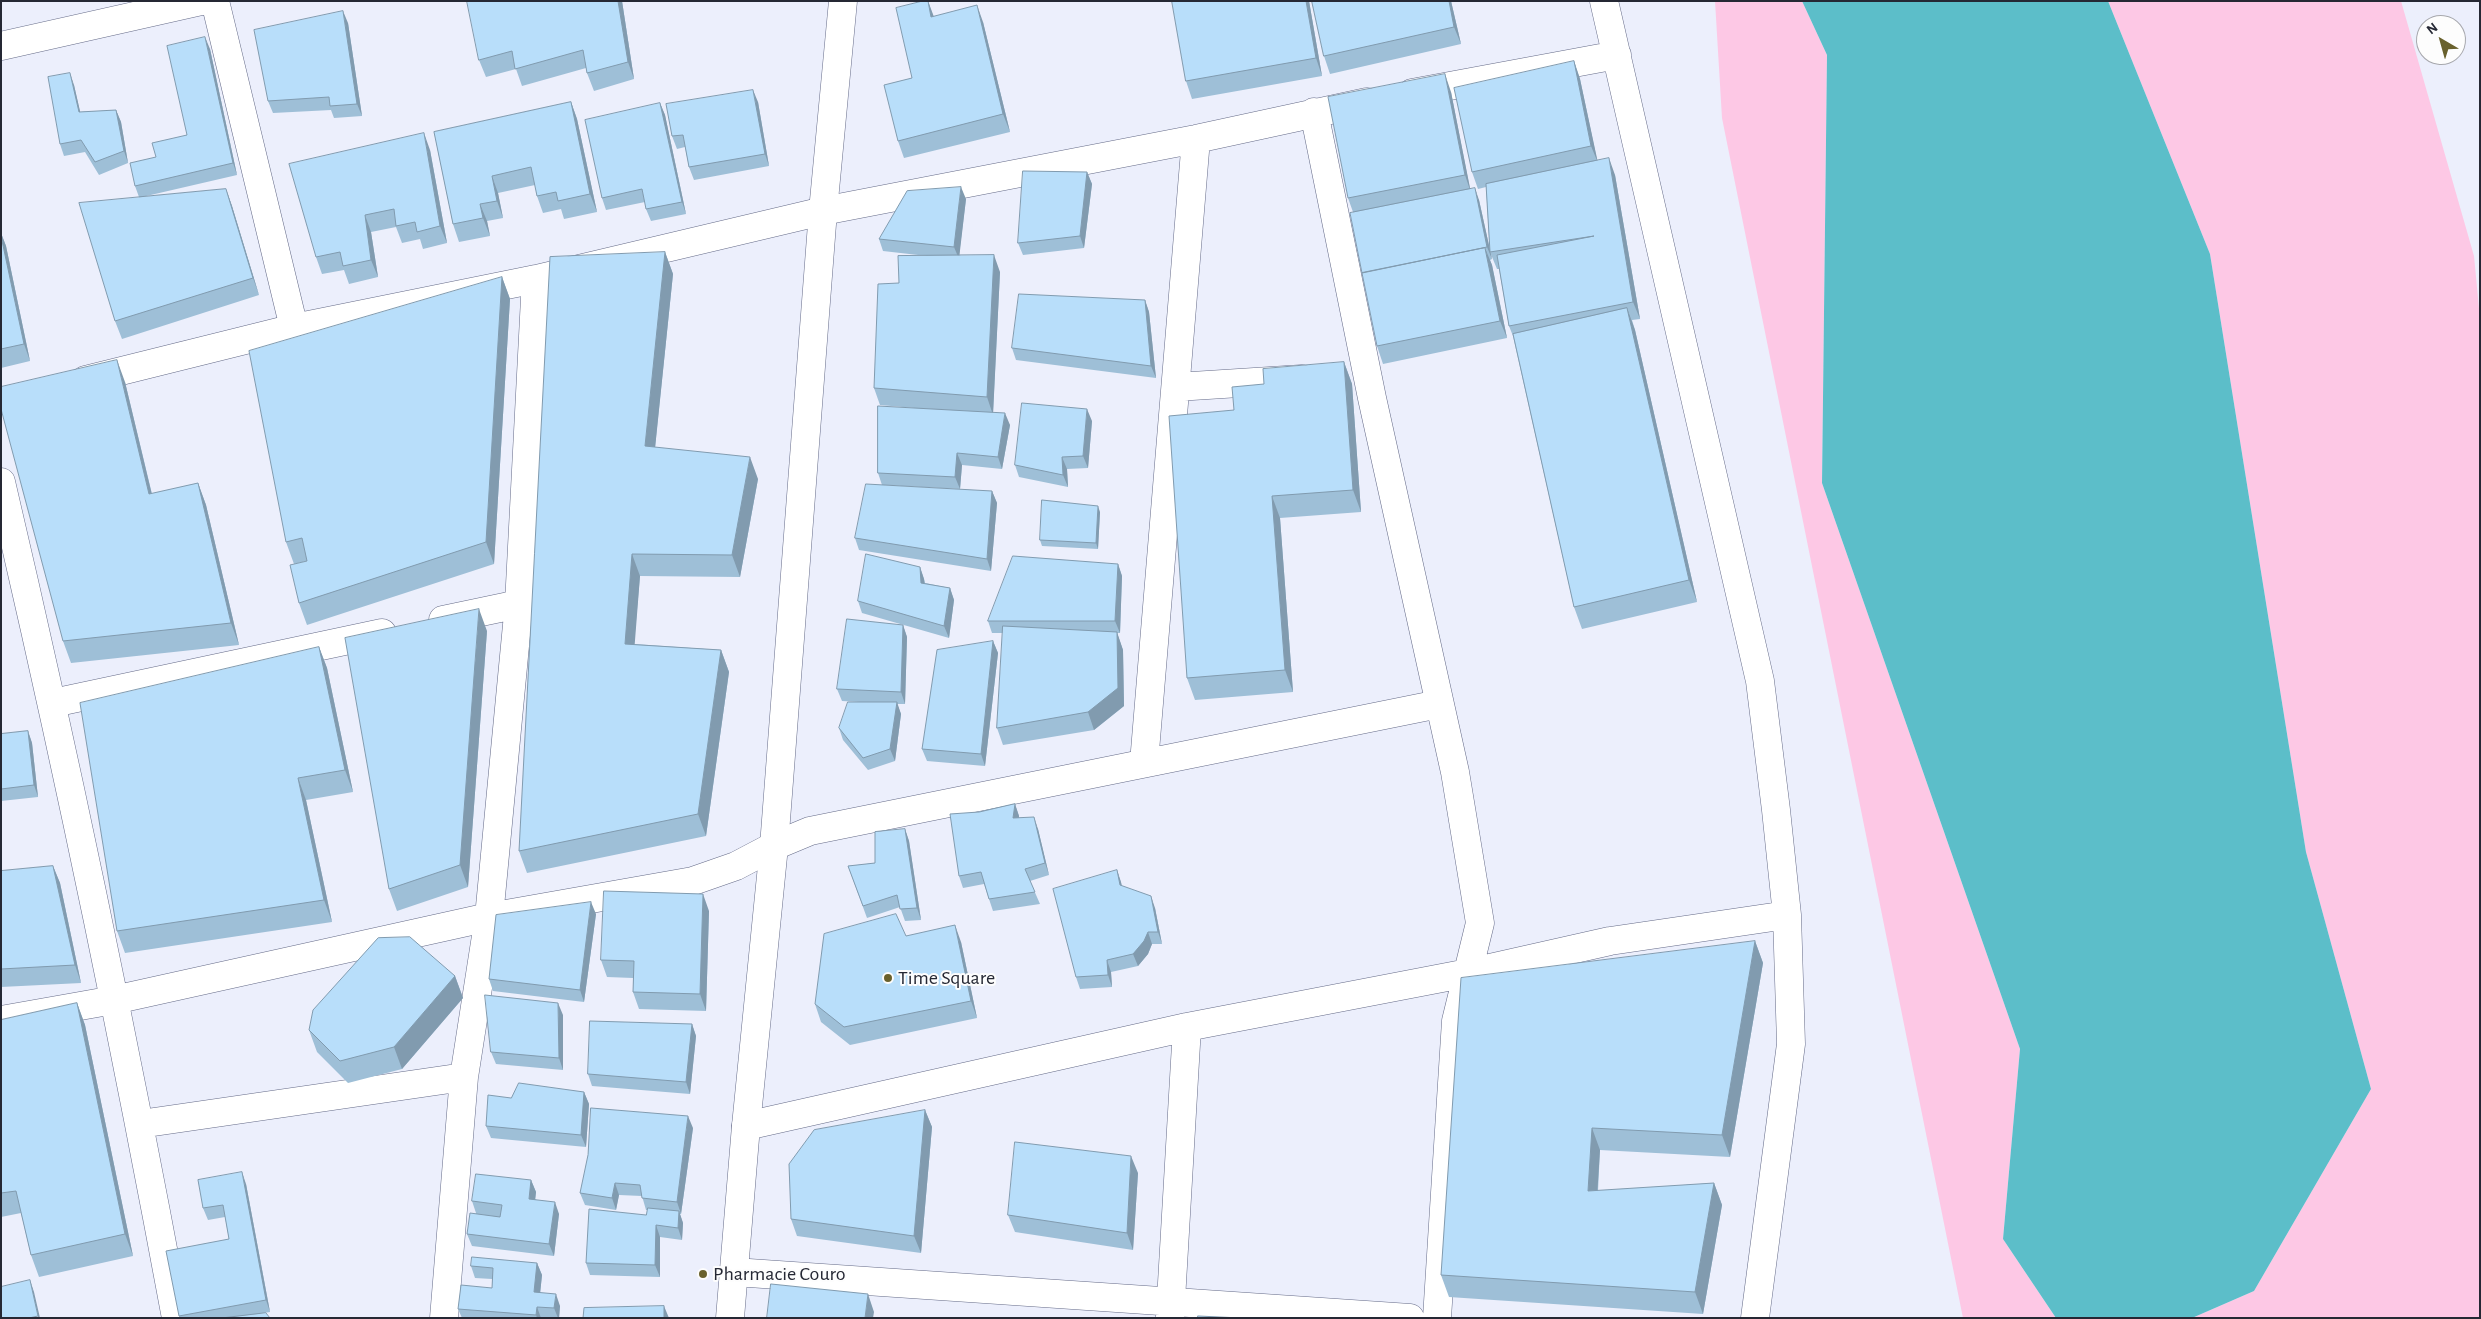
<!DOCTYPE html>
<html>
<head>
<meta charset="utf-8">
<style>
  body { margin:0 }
  #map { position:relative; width:2481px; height:1319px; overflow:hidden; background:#eceffc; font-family:"Alegreya Sans",sans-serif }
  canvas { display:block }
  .frame { position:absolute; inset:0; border:2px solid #252834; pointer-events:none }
  .north { position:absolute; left:2416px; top:15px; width:50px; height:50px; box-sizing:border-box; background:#fdfdfd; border:1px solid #a7a8ad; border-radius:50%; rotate:322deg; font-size:14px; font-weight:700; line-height:20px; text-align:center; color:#252834 }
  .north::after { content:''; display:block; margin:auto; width:18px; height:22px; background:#69612d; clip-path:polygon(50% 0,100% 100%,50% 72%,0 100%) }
</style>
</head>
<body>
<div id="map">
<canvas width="2481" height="1319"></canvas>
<div class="frame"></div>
<div class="north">N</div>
</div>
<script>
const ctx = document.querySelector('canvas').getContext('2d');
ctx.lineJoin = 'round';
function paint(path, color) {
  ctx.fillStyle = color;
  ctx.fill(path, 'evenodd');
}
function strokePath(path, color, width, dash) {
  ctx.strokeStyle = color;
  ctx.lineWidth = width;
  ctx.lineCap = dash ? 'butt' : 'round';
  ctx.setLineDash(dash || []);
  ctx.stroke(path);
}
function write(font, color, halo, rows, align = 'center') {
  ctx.font = font + ' "Alegreya Sans",sans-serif';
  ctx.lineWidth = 4;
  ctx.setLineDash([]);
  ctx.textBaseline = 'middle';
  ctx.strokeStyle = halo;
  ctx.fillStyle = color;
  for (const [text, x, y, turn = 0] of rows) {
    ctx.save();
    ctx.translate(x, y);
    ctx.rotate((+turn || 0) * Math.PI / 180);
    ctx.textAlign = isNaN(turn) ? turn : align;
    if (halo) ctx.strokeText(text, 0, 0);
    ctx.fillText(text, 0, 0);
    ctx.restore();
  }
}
paint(new Path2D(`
  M1715,1H1802L1827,55L1822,483L2020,1049L2003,1239L2056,1318H1963L1722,118Z
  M2108,1H2401L2474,256L2480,319V1318H2192L2254,1291L2371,1089L2306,852L2210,254Z`), '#fdc8e5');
paint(new Path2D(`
  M1802,1H2108L2210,254L2306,852L2371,1089L2254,1291L2192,1318H2056L2003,1239L2020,1049L1822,483L1827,55Z`), '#5cbec9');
const street = new Path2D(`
  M215,1L294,328
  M1604,1L1760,681L1776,810L1787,915L1791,1044L1755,1318
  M1,46L201,1
  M1412,93L1617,55
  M1314,112L1372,398L1455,772L1480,923L1456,1021L1437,1318
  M85,380L294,328L536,279L823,211L1196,139L1367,102
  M1176,387L1302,379
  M1,482C66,759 124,1038 176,1318
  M443,620L519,604
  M53,703L382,633
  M1144,763L1196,139
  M1,1020L114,1000L489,917L693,881L736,866L774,846L810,831L1439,704
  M140,1124L464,1077
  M746,1126L1187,1027L1468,973L1610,941L1787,915
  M734,1272L1410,1318
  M1170,1317L1187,1027
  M444,1318L464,1077L489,917L519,604L536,279`);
const secondary = new Path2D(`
  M730,1318L746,1126L774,846L823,211L843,1`);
strokePath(street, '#656b88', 29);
strokePath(secondary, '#656b88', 29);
strokePath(street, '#fff', 28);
strokePath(secondary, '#fff', 28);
paint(new Path2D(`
  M622,1L634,79L594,91L587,73L586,68L522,86L516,69L486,77L479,60Z
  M928,1L933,16L983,22L1010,132L904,158L898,141L912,78Z
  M1172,1H1309L1322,76L1192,99L1186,81Z
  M1312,1H1451L1461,44L1330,74L1324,56Z
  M348,23L362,116L334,118L331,110L273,113L268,101Z
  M210,49L237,175L142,197L226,189L232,206L259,295L122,339L115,321L139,197L135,186L156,157L187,135Z
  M1574,61L1580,79L1597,160L1615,175L1640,319L1632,320L1635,330L1697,602L1582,629L1574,607L1513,336L1509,326L1499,269H1497L1490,252L1486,187L1478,189L1472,172Z
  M74,85L80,112L116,110L121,122L128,163L99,175L85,152L64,156L60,144Z
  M1451,92L1470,189L1479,200L1492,259L1490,260L1492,265L1507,338L1383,364L1377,346L1353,212L1348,198Z
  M571,102L577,119L597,212L564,219L561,209L543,213L537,196L535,185L498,193L503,218L487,221L490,236L459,242L453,224L434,132Z
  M758,102L769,166L694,180L689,167L685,147L677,149L672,136Z
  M660,103L665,115L686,214L651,221L646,209L645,202L606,210L602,198Z
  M430,150L447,243L423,249L420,239L402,243L396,227L371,232L378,277L349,284L344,270L322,274L316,257Z
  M1087,172L1092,184L1084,248L1023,255L1018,243Z
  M966,199L959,255L1000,272L993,412L1010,425L1002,469L962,465L960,489L882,485L878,473L914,408L880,405L874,388L899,283L927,256L883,251L879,239Z
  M1,233L6,246L30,361L1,368Z
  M665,252L673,274L655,447L758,479L740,577L640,576L634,644L721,650L729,672L706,836L527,873L519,851Z
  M502,277L510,299L494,564L307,625L299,603L307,561L294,564L286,542Z
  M1145,300L1149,312L1156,378L1016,360L1012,348Z
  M1344,362L1352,384L1361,512L1280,518L1293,692L1195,700L1187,678L1234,410L1264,384Z
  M125,382L152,494L198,483L206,505L239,645L71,663L63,641Z
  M1092,421L1088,468L1067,469L1068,487L1019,477L1015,465Z
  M992,491L997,503L991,571L859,550L855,538Z
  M1100,512L1098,549L1042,546L1040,540Z
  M1118,564L1122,576L1120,633H1117L1123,650L1124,706L1094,730L1003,745L997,728L1003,633H992L988,621Z
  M920,567L924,579L925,583L950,588L954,600L949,638L862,613L858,601Z
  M903,625L907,637L905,704H897L901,714L895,761L868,770L843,740L839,728L859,702L842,701L837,689Z
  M487,631L468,887L397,911L389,889Z
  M993,641L998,653L985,766L927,761L922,749Z
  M319,647L327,668L353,792L306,800L332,922L125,953L117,931Z
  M28,731L32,743L38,797L1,801V734Z
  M1015,804L1019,816V818L1038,829L1049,875L1030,881L1040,904L993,911L984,884L963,888L959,876L979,812Z
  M905,829L909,841L921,920L905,921L900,907L867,918L848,866L875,863Z
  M53,866L60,883L81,983L1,987V871Z
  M1117,870L1122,886L1155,908L1162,944H1152L1148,954L1138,966L1111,972L1112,987L1080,989L1076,977Z
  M709,911L706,1011L639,1009L633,992V978L607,977L601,960Z
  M596,914L584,1002L493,991L489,979Z
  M906,936L961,942L977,1018L850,1045L821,1022L815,1004Z
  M1755,941L1763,963L1730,1157L1600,1150L1598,1191L1714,1183L1722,1205L1703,1314L1449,1297L1441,1275Z
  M455,976L463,998L402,1069L348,1083L317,1052L309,1030Z
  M77,1003L85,1025L133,1256L39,1277L31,1255L21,1213L1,1217V1020Z
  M563,1015V1070L496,1064L491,1052Z
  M692,1024L696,1036L690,1094L592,1086L588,1074Z
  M584,1092L589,1104L586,1147L491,1138L486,1126L511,1098Z
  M925,1110L932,1127L921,1253L797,1236L791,1219Z
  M693,1128L681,1214H680L683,1223L682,1240L660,1237V1277L590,1275L586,1263L646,1215L648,1210H646L642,1196L619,1195L616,1210L585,1205L580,1193Z
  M1138,1173L1133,1250L1015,1232L1008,1215Z
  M531,1180L536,1192L535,1199L559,1214L554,1256L472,1246L467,1234L476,1213L472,1201Z
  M246,1184L270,1312L258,1314L270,1318H179V1316L229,1239L225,1217L208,1220L203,1208Z
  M537,1263L542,1275L540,1293L560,1306L559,1318H462L458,1309L492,1288V1279L475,1278L471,1266Z`), '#9ebfd7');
paint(new Path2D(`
  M618,1H622L634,79L628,62Z
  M928,1L934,17H931Z
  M1306,1H1309L1322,76L1316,58Z
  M1449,1H1451L1461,44L1454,27Z
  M977,5L983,22L1010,132L1003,114Z
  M343,11L348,23L362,116L357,104Z
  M205,37L210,49L237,175L233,163Z
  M1574,61L1580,79L1598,163L1591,146Z
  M70,73L74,85L83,124L79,112Z
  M1445,74L1451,92L1471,193L1465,175Z
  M753,90L758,102L769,166L765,154Z
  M571,102L577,119L597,212L590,194Z
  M660,103L665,115L686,214L682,202Z
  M116,110L121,122L128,163L124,151Z
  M424,133L430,150L447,243L440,226Z
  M1609,158L1615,175L1640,319L1633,302Z
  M1087,172L1092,184L1084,248L1080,236Z
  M492,176L498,193L503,218L497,201Z
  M961,187L966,199L959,259L954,247Z
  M1475,188L1479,200L1492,259L1487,247Z
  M226,189L232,206L259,295L253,278Z
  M480,204L487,221L490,236L483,218Z
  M365,215L371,232L378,277L371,260Z
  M1,233L6,246L30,361L24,344L1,236Z
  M1485,248L1492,265L1507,338L1500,321Z
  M665,252L673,274L653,468L645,446Z
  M994,255L1000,272L993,415L987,397Z
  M502,277L510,299L494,564L486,542Z
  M1145,300L1149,312L1156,378L1151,366Z
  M1627,308L1635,330L1697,602L1689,580Z
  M117,360L125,382L157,516L149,494Z
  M1344,362L1352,384L1361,512L1353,490Z
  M1087,409L1092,421L1088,468L1083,456Z
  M1005,413L1010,425L1002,469L998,457Z
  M957,453L962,465L960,489L955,477Z
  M750,457L758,479L740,577L732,555Z
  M1062,457L1067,469L1068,487L1063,475Z
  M198,483L206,505L239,645L231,623Z
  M992,491L997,503L991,571L987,559Z
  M1272,496L1280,518L1293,692L1285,670Z
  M1098,506L1100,512L1098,549L1096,543Z
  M632,554L640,576L633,666L625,644Z
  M1118,564L1122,576L1120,633L1115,621Z
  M920,567L924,579L926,595L921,583Z
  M950,588L954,600L949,638L944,626Z
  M479,609L487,631L468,887L460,865Z
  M903,625L907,637L905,704L901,692Z
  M1117,632L1123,650L1124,706L1094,730L1088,712Z
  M993,641L998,653L985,766L981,754Z
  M319,647L327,668L353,792L345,770Z
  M721,650L729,672L706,836L698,814Z
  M897,702L901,714L895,761L890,749Z
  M28,731L32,743L38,797L34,785Z
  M298,778L306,800L332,922L324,900Z
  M1015,804L1019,816L1018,830L1013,818Z
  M1034,817L1038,829L1049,875L1045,863Z
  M905,829L909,841L921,920L917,908Z
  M53,866L60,883L81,983L75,965Z
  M1117,870L1121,882L1124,897L1120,885Z
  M703,894L709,911L706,1011L700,994Z
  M1151,896L1155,908L1162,944L1158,932Z
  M591,902L596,914L584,1002L580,990Z
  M955,925L961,942L977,1018L971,1001Z
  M1148,932L1152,944L1148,954L1138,966L1133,954Z
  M1755,941L1763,963L1730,1157L1722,1135Z
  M1107,960L1111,972L1112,987L1108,975Z
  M455,976L463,998L402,1069L394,1047Z
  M77,1003L85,1025L133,1256L125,1234Z
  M558,1003L563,1015V1070L559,1058Z
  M692,1024L696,1036L690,1094L686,1082Z
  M584,1092L589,1104L586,1147L581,1135Z
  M925,1110L932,1127L921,1253L914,1236Z
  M688,1116L693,1128L681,1214L677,1202Z
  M1592,1128L1600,1150L1596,1213L1588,1191Z
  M1131,1156L1138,1173L1133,1250L1127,1233Z
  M242,1172L246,1184L270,1312L266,1300Z
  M531,1180L536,1192L534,1211L529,1199Z
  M615,1183L619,1195L616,1210L612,1198Z
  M1714,1183L1722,1205L1703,1314L1695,1292Z
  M555,1202L559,1214L554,1256L549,1244Z
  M679,1211L683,1223L682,1240L678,1228Z
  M656,1225L660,1237V1277L655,1265Z
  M537,1263L542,1275L539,1304L534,1292Z
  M30,1280L34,1292L40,1318H38V1316Z
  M556,1294L560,1306L559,1318H558L554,1308Z
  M868,1294L874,1312L873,1318H865Z
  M664,1306L669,1318H664Z
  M537,1307L541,1318H537L536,1315Z`), '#819baf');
const building = new Path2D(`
  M467,1H618L628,62L587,73L583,50L515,69L512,51L479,60Z
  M923,1H928L931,17L977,5L1003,114L898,141L884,85L912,78L896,8Z
  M1172,1H1306L1316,58L1186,81Z
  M1312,1H1449L1454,27L1324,56Z
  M343,11L357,104L330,106L329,97L268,101L254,30Z
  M205,37L233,163L135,186L130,163L156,157L152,143L187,135L167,46Z
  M1574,61L1591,146L1472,172L1454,88Z
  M70,73L79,112L116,110L124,151L95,162L81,140L60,144L48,77Z
  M1445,74L1465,175L1348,198L1328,97Z
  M753,90L765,154L689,167L683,135L672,136L666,104Z
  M571,102L590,194L558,201L556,192L537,196L531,167L492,176L497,201L480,204L483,218L453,224L434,132Z
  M660,103L682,202L646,209L642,189L602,198L585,120Z
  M424,133L440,226L417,232L415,222L396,226L394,209L365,215L371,260L343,266L340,252L316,257L289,164Z
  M1609,158L1633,302L1509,326L1497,255L1594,236L1490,252L1486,184Z
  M1023,171L1087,172L1080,236L1018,243Z
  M961,187L954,247L879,239L907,191Z
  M1475,188L1487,247L1362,273L1350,213Z
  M226,189L253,278L115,321L79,203Z
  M1,236L24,344L1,349Z
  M1485,248L1500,321L1377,346L1362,273Z
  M665,252L645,446L750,457L732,555L632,554L625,644L721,650L698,814L519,851L550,257Z
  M994,255L987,397L874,388L878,284L899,283L898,256Z
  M502,277L486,542L299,603L290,565L307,561L302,538L286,542L249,351Z
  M1019,294L1145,300L1151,366L1012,348Z
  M1627,308L1689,580L1574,607L1513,334Z
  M117,360L149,494L198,483L231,623L63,641L1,409V387Z
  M1344,362L1353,490L1272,496L1285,670L1187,678L1169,416L1234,410L1232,387L1264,384L1263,369Z
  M1022,403L1087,409L1083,456L1062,457L1063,475L1015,465Z
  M878,406L1005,413L998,457L957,453L955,477L878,473Z
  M866,484L992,491L987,559L855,538Z
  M1042,500L1098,506L1096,543L1040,540Z
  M866,554L920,567L921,583L950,588L944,626L858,601Z
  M1013,556L1118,564L1115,621H988Z
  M479,609L460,865L389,889L345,638Z
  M847,619L903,625L901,692L837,689Z
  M1003,626L1117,632L1118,688L1088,712L997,728Z
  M993,641L981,754L922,749L937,650Z
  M319,647L345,770L298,778L324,900L117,931L80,703Z
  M848,702H897L890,749L863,758L839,728Z
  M28,731L34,785L1,789V734Z
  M1015,804L1013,818L1034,817L1045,863L1025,869L1035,892L989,899L981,872L959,876L950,814L979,812Z
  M905,829L917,908L900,909L897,895L863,906L848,866L875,863V832Z
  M53,866L75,965L1,969V871Z
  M1117,870L1120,885L1151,896L1158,932H1148L1144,941L1133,954L1107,960L1108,975L1076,977L1053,889Z
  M604,891L703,894L700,994L633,992L634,961L601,960Z
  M591,902L580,990L489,979L496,915Z
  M896,914L906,936L955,925L971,1001L844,1027L815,1004L824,934Z
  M410,937L455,976L394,1047L340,1061L309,1030L313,1010L378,938Z
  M1755,941L1722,1135L1592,1128L1588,1191L1714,1183L1695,1292L1441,1275L1461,978Z
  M485,995L558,1003L559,1058L491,1052Z
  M77,1003L125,1234L31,1255L16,1191L1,1193V1020Z
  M590,1021L692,1024L686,1082L588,1074Z
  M519,1083L584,1092L581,1135L486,1126L488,1095L511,1098Z
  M591,1108L688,1116L677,1202L642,1198L640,1185L615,1183L612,1198L580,1193L588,1155Z
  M925,1110L914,1236L791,1219L789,1164L814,1130Z
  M1015,1142L1131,1156L1127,1233L1008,1215Z
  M242,1172L266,1300L179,1316L166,1251L229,1239L223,1205L203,1208L198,1180Z
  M476,1174L531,1180L529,1199L555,1202L549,1244L467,1234L470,1213L500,1217L502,1205L472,1201Z
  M648,1208L679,1211L678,1228L656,1225L655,1265L586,1263L589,1209L646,1215Z
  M472,1257L537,1263L534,1292L556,1294L554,1308L537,1307L536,1315L458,1309L461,1285L492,1288L493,1268L471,1266Z
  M30,1280L38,1316L29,1318H1V1287Z
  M771,1284L868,1294L865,1318H767Z
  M664,1306V1318H583L584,1308Z
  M266,1313L270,1318H222Z
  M1198,1316L1241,1318H1198Z`);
paint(building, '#b8defa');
strokePath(building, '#819baf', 1);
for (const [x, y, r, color] of [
  [888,978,5,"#69612d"],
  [703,1274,5,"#69612d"]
]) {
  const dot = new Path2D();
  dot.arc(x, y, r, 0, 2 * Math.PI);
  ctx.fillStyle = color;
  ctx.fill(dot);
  strokePath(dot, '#fdfdfd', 2);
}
write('20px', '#252834', '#fdfdfd', [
  ["Time Square",898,978],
  ["Pharmacie Couro",713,1274]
], 'left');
</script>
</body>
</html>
